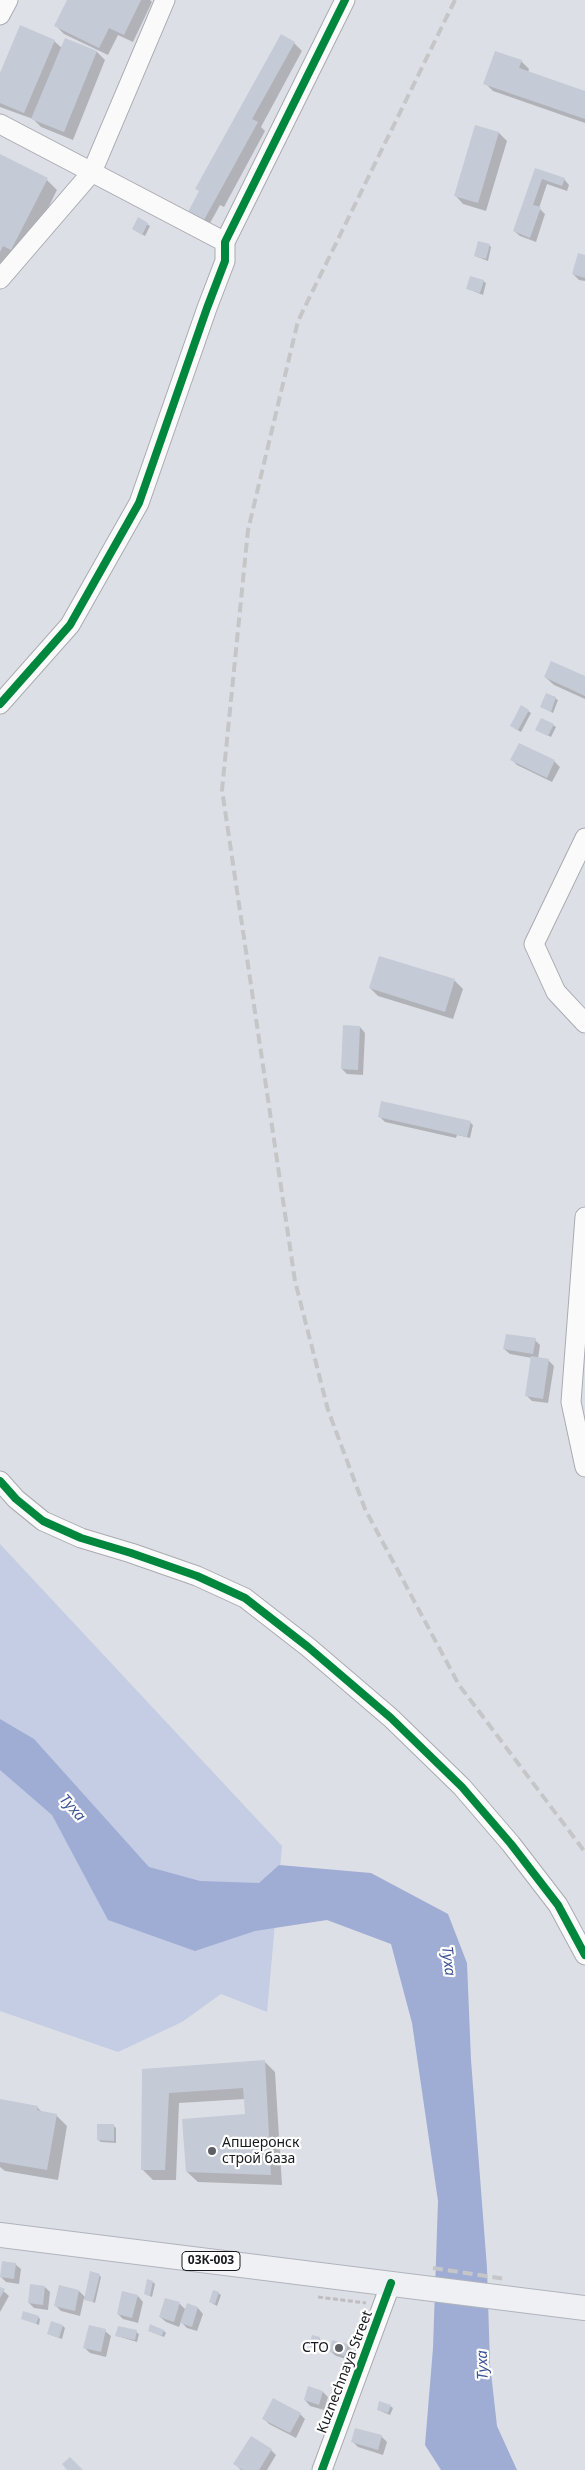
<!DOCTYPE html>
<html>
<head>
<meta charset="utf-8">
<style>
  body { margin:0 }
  canvas { display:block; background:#dddfe6 }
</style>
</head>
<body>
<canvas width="585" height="2470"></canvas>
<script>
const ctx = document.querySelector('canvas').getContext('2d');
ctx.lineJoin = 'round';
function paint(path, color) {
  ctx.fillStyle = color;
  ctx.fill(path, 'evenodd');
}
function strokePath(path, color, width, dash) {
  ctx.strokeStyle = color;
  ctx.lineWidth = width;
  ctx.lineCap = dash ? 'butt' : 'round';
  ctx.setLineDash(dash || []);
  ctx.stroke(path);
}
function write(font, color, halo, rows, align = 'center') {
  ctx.font = font + ' "Noto Sans",sans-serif';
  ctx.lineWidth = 4.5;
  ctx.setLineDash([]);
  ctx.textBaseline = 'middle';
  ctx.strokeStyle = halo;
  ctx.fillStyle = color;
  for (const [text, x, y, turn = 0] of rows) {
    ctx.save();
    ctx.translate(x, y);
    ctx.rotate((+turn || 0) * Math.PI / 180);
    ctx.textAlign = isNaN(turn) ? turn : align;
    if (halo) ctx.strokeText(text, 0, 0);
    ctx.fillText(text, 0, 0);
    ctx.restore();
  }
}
paint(new Path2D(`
  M0,1544L282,1846L267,2012L221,1994L182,2022L118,2052L0,2011Z`), '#c4cde3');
paint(new Path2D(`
  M0,1719L34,1739L149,1867L200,1881L259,1883L279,1865L371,1873L448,1914L467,1963L471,2060L487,2268L490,2364L497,2426L517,2470H441L425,2445L433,2348L438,2201L412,2023L391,1944L327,1920L255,1931L195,1951L108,1920L52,1815L0,1770Z`), '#9fadd5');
paint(new Path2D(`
  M68,0H150L152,2L133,42L118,35L108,55L64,34L56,26Z
  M65,39L97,52L105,60L73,140L41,127L33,119L0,107V76L54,41L62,48Z
  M294,43L302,51L261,127L265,131L224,207L220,205L209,225L189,211Z
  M521,61L529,69L528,73L585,92V123L493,91L485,83Z
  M476,126L499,133L507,141L486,211L463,204L455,195Z
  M0,156L47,180L57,190L22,260L0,278Z
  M535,170L564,179L569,185L567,191L547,184L539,208L545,214L536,242L520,236L514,231Z
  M139,219L150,226L145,236L136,231Z
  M489,245L491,247L488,261L475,256Z
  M585,256V281L579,280L573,274Z
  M483,281L486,283L483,295L468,289Z
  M545,677H585V699L554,685Z
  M547,694L558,700L553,713L542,707Z
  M528,711L531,713L521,732L514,728Z
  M553,725L556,727L551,737L536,730Z
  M512,760L554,761L560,767L552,782L517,765Z
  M380,958L455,981L463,989L453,1019L378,996L370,988Z
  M360,1027L365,1033L363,1075L347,1074L342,1069Z
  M379,1116L470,1122L473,1125L470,1138L457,1135L456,1138L385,1122Z
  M535,1340L540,1345L538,1359L548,1360L554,1366L548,1403L532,1401L526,1395L532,1358L510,1354L504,1349Z
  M264,2061L275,2072L282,2185L198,2182L187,2172L247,2116L245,2099L179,2103L176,2180H153L142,2169L143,2070Z
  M0,2100L37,2107L43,2113L56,2115L67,2126L58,2180L5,2171L0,2167Z
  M114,2126L116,2128V2143L101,2142L98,2140Z
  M15,2264L21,2269L19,2284L6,2282L1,2277Z
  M99,2275L101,2277L95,2303L84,2298L80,2316L61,2311L56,2306L79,2291L86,2298Z
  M153,2282L155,2284L152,2297L145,2294Z
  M45,2287L50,2292L48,2310L34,2308L29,2303Z
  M0,2288L9,2296L0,2312Z
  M218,2293L221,2295L217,2306L210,2302Z
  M138,2296L143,2302L138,2323L123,2319L118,2314Z
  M166,2299L180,2304L186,2310L188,2304L198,2308L203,2314L197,2331L187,2328L181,2322L179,2327L166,2322L160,2317Z
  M38,2317L40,2319L39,2325L22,2318Z
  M63,2326L65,2328L62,2339L48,2334Z
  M105,2331L111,2336L106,2357L90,2353L85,2348Z
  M149,2331H164L166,2333L164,2337Z
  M136,2332L139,2334L137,2342L117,2336Z
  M319,2338L321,2341L318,2350L310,2346Z
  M348,2345L353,2351L350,2360L336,2356L330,2351Z
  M309,2388L323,2392L328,2397L324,2410L310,2406L305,2400Z
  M390,2406L393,2408L390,2415L378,2410Z
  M300,2414L305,2419L296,2438L269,2424L264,2419Z
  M381,2436L387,2442L383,2455L358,2447L353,2442Z
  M271,2450L276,2455L267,2470H241L235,2464Z`), '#0003');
paint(new Path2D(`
  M67,0H141L124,35L109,28L99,48L54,26Z
  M20,25L55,40L24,113L0,103V73Z
  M281,34L295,42L252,119L258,122L204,220L188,212L199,191L195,189Z
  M65,38L97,51L64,132L31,119Z
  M495,51L522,60L519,68L585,91V119L483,84Z
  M475,125L499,132L478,203L454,196Z
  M0,154L48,178L11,250L3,246L0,252Z
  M535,168L565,178L562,186L542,179L533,205L541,207L530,238L513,231Z
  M138,217L148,223L142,235L132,229Z
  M478,241L490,244L486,259L474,256Z
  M578,253L585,255V278L572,274Z
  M470,276L484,280L480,293L466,289Z
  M551,661L585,676V696L544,677Z
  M546,693L556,697L551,712L540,707Z
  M521,705L529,710L518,730L510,726Z
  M541,718L554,724L548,736L535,730Z
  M519,743L555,760L547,778L510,760Z
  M379,956L455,979L445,1012L369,988Z
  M343,1025L360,1026L358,1070L341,1069Z
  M381,1101L471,1121L467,1137L378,1117Z
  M506,1334L536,1338L533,1354L503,1349Z
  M531,1356L549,1359L543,1399L525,1396Z
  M265,2060L271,2175L186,2172L182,2119L245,2114L243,2088L169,2093L165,2170H141L142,2069Z
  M0,2099L38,2106L37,2110L57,2114L47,2170L0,2162Z
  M97,2124H114V2141L97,2140Z
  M2,2261L16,2263L14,2279L0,2277Z
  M90,2271L100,2274L93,2302L84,2300Z
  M147,2279L153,2281L150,2296L144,2294Z
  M30,2284L45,2286L43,2305L28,2303Z
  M59,2285L79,2290L75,2311L54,2306Z
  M0,2287L5,2289L0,2298Z
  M213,2290L219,2292L215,2304L209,2302Z
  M122,2291L138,2295L132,2318L117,2314Z
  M165,2298L180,2302L174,2322L159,2317Z
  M187,2303L198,2307L192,2327L180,2323Z
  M23,2311L39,2316L36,2324L21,2319Z
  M51,2321L63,2325L59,2338L47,2334Z
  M150,2324L164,2330L162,2336L148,2331Z
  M89,2325L106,2329L101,2352L83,2348Z
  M118,2326L137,2330L135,2340L115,2336Z
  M312,2335L320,2337L316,2348L309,2346Z
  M332,2340L348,2344L345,2356L329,2351Z
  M308,2386L323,2391L319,2405L304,2400Z
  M273,2398L301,2413L290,2433L262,2419Z
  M379,2401L391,2405L388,2413L377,2410Z
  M355,2428L382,2435L378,2450L351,2442Z
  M251,2436L272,2449L259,2470H243L233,2464Z
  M70,2457L83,2470H67L62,2464Z`), '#c5cad7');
const minor = new Path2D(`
  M0,15L8,0
  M0,124L225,242
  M0,279L92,172L165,0
  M0,704L70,625L139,503L207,308L225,261V242L345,0
  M585,838L534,944L556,992L585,1023
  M585,1217L571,1402L585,1467
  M0,1481L16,1499L43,1521L81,1538L131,1553L197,1576L245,1598L308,1647L391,1718L462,1787L511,1844L558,1905L585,1955
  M322,2470L391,2283`);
const major = new Path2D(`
  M0,2235L585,2308`);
strokePath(minor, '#a9abb1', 21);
strokePath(major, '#b0b4bc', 26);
strokePath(new Path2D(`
  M318,2297L366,2303`), '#bebec0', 3, [5, 2.5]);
strokePath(minor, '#fafafb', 19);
strokePath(major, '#eff0f4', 24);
strokePath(new Path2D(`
  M455,0L298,321L248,530L222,790L295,1281L328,1410L365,1509L459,1685L585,1852
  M433,2268L505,2279`), '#c5c6c8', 4, [10, 5]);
strokePath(new Path2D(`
  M0,704L70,625L139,503L207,308L225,261V242L345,0
  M0,1481L16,1499L43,1521L81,1538L131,1553L197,1576L245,1598L308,1647L391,1718L462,1787L511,1844L558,1905L585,1955
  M322,2470L391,2283`), '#00873e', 8);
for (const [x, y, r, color] of [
  [212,2151,5,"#5e5f65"],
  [339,2348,5,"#5e5f65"]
]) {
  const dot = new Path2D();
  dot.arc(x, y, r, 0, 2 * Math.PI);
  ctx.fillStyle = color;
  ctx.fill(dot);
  strokePath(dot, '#fff', 2);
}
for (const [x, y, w] of [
  [211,2261,58]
]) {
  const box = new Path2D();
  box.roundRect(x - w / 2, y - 9.5, w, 19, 4);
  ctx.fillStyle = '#fff';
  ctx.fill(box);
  strokePath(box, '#191a1f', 1);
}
write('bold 12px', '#191a1f', null, [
  ["03К-003",211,2261]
]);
write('14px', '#191a1f', '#fff', [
  ["Апшеронск",222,2143],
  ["строй база",222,2159],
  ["СТО",329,2348,"right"]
], 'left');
write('14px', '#191a1f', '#fff', [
  ["Kuznechnaya Street",345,2372,-69]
]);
write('italic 15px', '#3d5396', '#fff', [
  ["Туха",72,1808,48],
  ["Туха",448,1961,83],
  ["Туха",483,2365,-92]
]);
</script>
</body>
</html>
